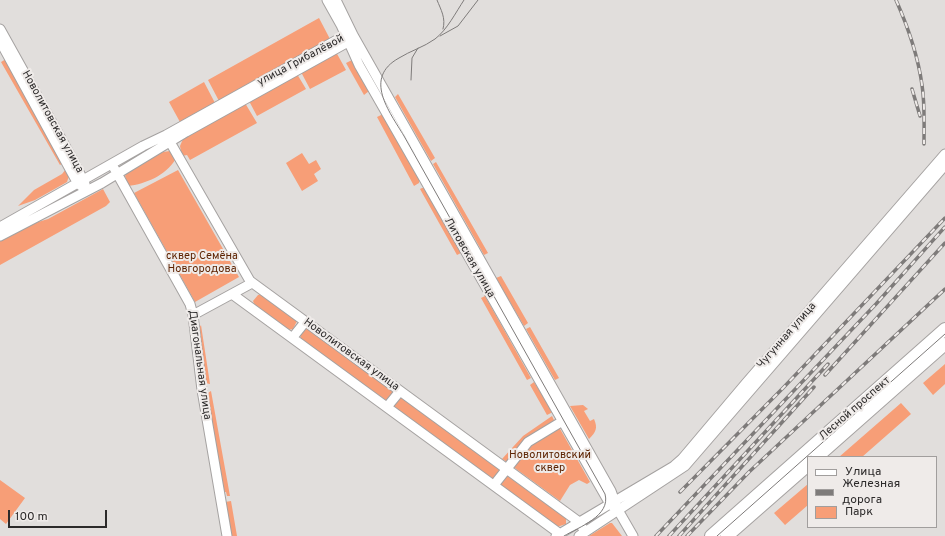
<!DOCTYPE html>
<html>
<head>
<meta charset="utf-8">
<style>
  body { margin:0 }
  #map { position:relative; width:945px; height:536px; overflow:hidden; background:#e1dedc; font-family:Overpass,sans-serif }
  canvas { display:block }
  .legend { position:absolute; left:807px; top:456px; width:130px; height:72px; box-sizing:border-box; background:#efebe9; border:1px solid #a19e9d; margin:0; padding:5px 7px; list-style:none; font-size:12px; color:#2c2a2a }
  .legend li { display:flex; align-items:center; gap:8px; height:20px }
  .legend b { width:20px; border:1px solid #a19e9d }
  .scale { position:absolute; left:8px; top:510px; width:99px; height:18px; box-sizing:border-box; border:2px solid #2c2a2a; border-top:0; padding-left:5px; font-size:12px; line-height:14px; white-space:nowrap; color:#2c2a2a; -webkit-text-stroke:3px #efebe9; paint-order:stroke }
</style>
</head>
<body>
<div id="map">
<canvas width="945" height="536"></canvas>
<ul class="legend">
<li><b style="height:5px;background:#fff"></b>Улица</li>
<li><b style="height:5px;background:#7e7b7a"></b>Железная дорога</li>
<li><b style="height:11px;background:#f79e77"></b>Парк</li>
</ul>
<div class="scale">100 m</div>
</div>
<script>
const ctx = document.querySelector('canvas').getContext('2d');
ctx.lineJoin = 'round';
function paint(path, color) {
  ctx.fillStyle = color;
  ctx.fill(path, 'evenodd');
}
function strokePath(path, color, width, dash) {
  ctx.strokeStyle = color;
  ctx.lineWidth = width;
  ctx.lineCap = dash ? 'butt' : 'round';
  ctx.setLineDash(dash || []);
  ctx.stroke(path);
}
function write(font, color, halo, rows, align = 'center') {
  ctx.font = font + ' Overpass,sans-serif';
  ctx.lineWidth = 4;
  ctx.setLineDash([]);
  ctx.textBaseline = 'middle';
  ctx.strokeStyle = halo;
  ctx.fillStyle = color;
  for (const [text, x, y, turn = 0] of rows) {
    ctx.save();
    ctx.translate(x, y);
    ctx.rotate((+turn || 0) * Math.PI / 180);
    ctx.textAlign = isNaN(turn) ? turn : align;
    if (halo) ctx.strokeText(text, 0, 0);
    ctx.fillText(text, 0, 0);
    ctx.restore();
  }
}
paint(new Path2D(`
  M319,18L330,39L219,101L208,80Z
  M336,52L346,70L310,89L301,72Z
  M6,59L63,163L60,165L1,62Z
  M352,60L369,91L364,95L346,63Z
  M297,74L306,89L257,116L249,101Z
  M204,82L215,103L180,122L169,102Z
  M398,94L435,158L431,161L395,97Z
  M245,103L257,123L190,160L187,155L182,156L180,146L183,139Z
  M383,114L419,179V183L414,186L377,117Z
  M170,151L175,160C166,175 146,184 128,186L125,176L128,171L163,152Z
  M302,153L309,164L316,160L321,169L314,174L318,181L302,191L286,163Z
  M436,162L488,253L484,255L433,164Z
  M66,169L69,176L67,182L35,200L18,206L34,190L62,174Z
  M178,170L239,277L195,302L134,193Z
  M422,188H424L461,253L457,255L420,189Z
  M103,189L110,202L106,206L0,265V240L28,225L48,219Z
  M501,276L528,323L524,326L496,278Z
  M261,294L297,321L293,329L288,330L255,306L253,301L258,295Z
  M485,296L531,378L527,380L481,298Z
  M201,325L210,384L205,383L198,330Z
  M530,327L559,378L555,380L526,329Z
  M308,328L392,390L393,394L387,401L301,340L300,334Z
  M945,364V384L933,395L923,383Z
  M534,382L553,412L547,415L530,385Z
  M211,391L230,496H227L226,492H224L206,394Z
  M402,397L498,467L499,471L494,478L492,479L394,407V405Z
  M901,403L911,414L862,457H839Z
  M583,405L588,409L584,411L590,421L594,419C598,428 596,432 589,439L570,406Z
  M552,416L555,422L507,462L502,459L523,436Z
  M559,427L590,482L587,484L579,480L570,485L560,501L512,466L528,446Z
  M506,475L566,518V524L557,527L500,485V483Z
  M0,480L25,498L6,524L0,519Z
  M808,484V505L785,525L774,513Z
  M231,501L237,536H231L225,502Z
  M612,523L622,536H589L610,523Z`), '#f79e77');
const minor = new Path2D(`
  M327,0L341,25L359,65L610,504L616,509
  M336,0L353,35L611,491L618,510L633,536
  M0,29L74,162L85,184
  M0,41L77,182L81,186
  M166,135L250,281L579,522L585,532
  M114,168L190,304L193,315L202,390L227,536
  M0,227L143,146L166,135L344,36L349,35
  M0,236L102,183L186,132L348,42L350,39
  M232,294L560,534
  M193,315L252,283
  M293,337L305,322
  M387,407L400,391
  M494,485L528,442L566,419
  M556,536L674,466L682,459L747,382L945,154
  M579,536L685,466L945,165`);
const major = new Path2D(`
  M817,457L945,344
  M711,536L945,329
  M727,536L808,465`);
strokePath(minor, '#a5a2a1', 11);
strokePath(major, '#a5a2a1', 14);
strokePath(minor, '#fff', 9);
strokePath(major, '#fff', 12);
strokePath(new Path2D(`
  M437,0C441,10 446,18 443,29
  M464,0C456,12 447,30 435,39C424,47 410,51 399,58C363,78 389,111 404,136L605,494C611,516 579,527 564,536
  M440,36L458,26L478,0
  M411,80L412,58L418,48
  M717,536L945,334`), '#7e7b7a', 1);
const rail = new Path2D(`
  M896,0C908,27 918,56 922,85C925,104 924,125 924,144
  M912,89L920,116
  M825,375L945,243
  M680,492L783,388L945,218
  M656,536L876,304L945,227
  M669,536L828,364
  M679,536L814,387
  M687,536L749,472L945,289`);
strokePath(rail, '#7e7b7a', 3.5);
strokePath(rail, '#efebe9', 2, [6]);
write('11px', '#2c2a2a', '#efebe9', [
  ["улица Грибалёвой",301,61,-28],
  ["Новолитовская улица",52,122,61],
  ["Литовская улица",469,258,60],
  ["Чугунная улица",787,336,-49],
  ["Новолитовская улица",351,355,36],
  ["Диагональная улица",199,365,82],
  ["Лесной проспект",855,409,-41]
]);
write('11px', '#5e2403', '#efebe9', [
  ["сквер Семёна",202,257],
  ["Новгородова",202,270],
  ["Новолитовский",550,456],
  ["сквер",550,469]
]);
</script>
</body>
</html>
